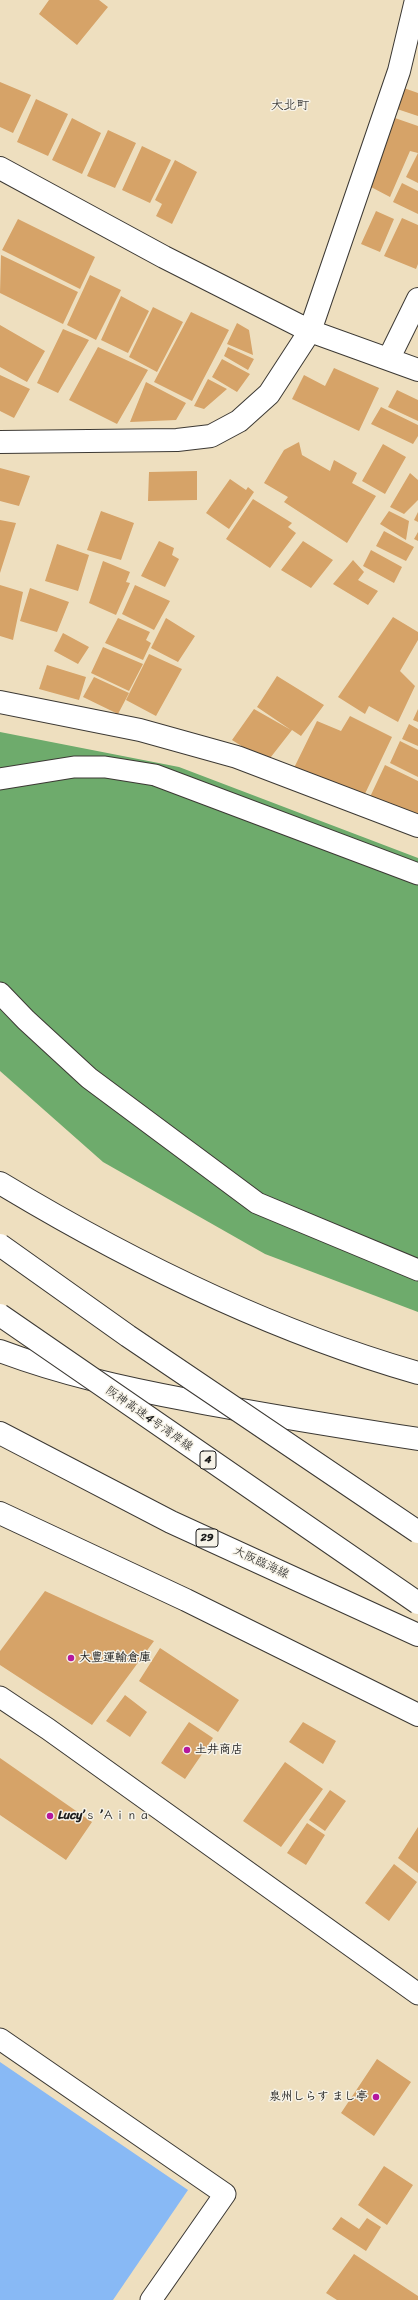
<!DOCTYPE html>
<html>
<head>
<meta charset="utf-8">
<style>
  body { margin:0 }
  canvas { display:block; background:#eedfbf }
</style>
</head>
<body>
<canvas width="418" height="2300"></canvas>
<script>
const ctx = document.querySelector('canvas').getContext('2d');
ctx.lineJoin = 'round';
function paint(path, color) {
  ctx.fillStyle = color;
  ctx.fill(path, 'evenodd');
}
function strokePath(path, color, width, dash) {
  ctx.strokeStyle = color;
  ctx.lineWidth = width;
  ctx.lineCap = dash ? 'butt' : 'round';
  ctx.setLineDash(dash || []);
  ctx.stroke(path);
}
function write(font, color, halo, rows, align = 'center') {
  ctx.font = font + ' Sriracha,"Klee One",sans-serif';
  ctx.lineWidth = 3;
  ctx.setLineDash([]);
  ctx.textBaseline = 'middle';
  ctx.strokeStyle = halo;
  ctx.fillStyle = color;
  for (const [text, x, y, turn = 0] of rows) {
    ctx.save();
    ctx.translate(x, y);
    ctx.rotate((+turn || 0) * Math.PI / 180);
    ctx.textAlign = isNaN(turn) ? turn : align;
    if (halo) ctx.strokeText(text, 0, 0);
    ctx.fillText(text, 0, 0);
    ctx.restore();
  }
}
paint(new Path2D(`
  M0,732L179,767L418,858V1312L265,1254L103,1162L0,1071Z`), '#6eab6c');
paint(new Path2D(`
  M0,2062L188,2190L113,2300H0Z`), '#88b9f5');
paint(new Path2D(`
  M49,0H99L108,7L77,45L39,14Z
  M0,82L31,95L13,133L0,127Z
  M401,87L418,93V116L394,108Z
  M36,99L68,114L48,156L17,142Z
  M392,117L418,126V153L410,151L390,197L371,187Z
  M72,118L101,133L82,174L52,160Z
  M108,130L136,143L115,188L87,176Z
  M142,146L171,160L150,203L122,190Z
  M418,153V183L406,177Z
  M175,160L197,172L172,224L156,216L162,204L155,200Z
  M402,183L418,191V214L393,202Z
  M376,211L394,219L380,252L361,244Z
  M402,218L418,225V264L416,269L384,256Z
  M18,219L95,257L80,289L2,250Z
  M1,255L78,292L63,324L0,293Z
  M90,275L121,290L96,340L67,325Z
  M121,296L149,311L128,353L101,340Z
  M153,307L183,322L157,372L129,357Z
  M191,312L229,330L192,401L154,382Z
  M237,323L249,330L253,355L227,344Z
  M0,325L45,351L27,382L0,367Z
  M63,329L89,340L58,393L37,383Z
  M98,347L148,370L117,424L69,400Z
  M228,347L254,359L248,370L224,356Z
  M222,359L250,374L237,392L212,377Z
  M334,368L379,388L359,431L292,399L304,375L325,386Z
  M0,375L30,389L14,418L0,411Z
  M208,379L227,389L204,409L194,406Z
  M146,382L186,403L176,420L130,422Z
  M397,390L418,400V421L388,407Z
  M381,407L418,425V436L413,444L371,424Z
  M299,442L302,455L330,471L334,460L357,473L352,483L376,496L347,543L284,502L288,497L264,483L284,450Z
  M383,444L406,457L385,494L362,481Z
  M0,468L30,476L19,506L0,501Z
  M197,471V500L148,501L149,472Z
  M410,473L418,480V500L404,514L390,507Z
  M230,479L246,490L248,487L254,492L229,529L206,513Z
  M253,499L292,523L288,527L296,533L270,568L226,539Z
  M101,511L134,523L121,560L87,550Z
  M389,511L409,521L406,540L380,524Z
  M418,512V522L414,520Z
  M0,520L16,523L0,573Z
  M384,531L414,547L406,561L376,546Z
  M418,532V541L414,539Z
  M159,541L174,548L172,555L179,559L165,587L141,576Z
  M303,541L333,560L311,588L281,570Z
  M57,544L89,555L78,591L45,581Z
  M371,550L402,567L394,583L363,566Z
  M353,560L364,572L358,580L378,591L368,605L333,584Z
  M103,561L130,572L126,582L130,583L116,615L89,603Z
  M0,585L23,592L13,640L0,636Z
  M135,585L170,601L154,630L122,614Z
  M30,588L69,602L57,632L20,621Z
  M393,617L418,632V640L400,671L415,686L398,722L369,706L365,714L338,697Z
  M118,618L150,632L146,640L151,643L143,660L105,643Z
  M166,618L195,636L178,662L151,648Z
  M63,633L89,647L78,664L54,651Z
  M103,647L143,664L129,691L91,673Z
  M149,654L182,669L156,716L126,700Z
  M47,665L86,677L79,700L39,689Z
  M277,676L324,705L301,736L292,730L267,762L232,740L254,709L291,730L257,707Z
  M94,677L129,693L118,714L83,697Z
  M418,709V722L413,720Z
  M350,716L392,737L362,800L292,772L317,721L341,731Z
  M409,724L418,729V746L402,739Z
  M400,741L418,750V777L390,763Z
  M385,765L418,781V820L370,797Z
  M45,1591L154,1641L92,1725L0,1665V1651Z
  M160,1648L239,1700L218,1732L139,1681Z
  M125,1695L147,1712L130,1737L106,1721Z
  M189,1722L213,1738L185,1779L161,1763Z
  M303,1722L336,1741L323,1764L289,1742Z
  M0,1758L92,1822L66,1860L0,1815Z
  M285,1762L323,1789L281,1847L243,1821Z
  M330,1790L346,1801L325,1831L309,1820Z
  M307,1823L325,1835L306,1865L287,1853Z
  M418,1827V1873L398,1858Z
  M394,1864L417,1882L389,1921L365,1903Z
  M377,2059L411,2082L374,2136L341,2113Z
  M384,2166L413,2185L387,2225L358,2205Z
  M341,2217L359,2229L367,2218L381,2227L366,2251L332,2229Z
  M354,2254L418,2296V2300H337L326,2293Z`), '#d6a368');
const lane = new Path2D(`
  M0,779L74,767H105L155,775L418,874
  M0,993L26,1020L89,1078L257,1203L418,1270
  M0,1697L48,1729L418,1994
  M0,2039L225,2194L151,2300`);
const street = new Path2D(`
  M0,168L164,257L310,331L418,370
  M389,358L418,299
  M0,442L177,440L211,436L239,421L269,394L310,331L399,71L416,0
  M0,702L140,730L237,757L418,826`);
const primary = new Path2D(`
  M0,1433L171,1522L418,1635
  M0,1513L186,1600L418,1715`);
const highway = new Path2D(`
  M0,1183C131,1262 271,1331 418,1373
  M0,1351C61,1374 124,1388 188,1400C264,1415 341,1427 418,1439`);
strokePath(lane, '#3c3934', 23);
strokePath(street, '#3c3934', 24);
strokePath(primary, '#3c3934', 24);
strokePath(highway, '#3c3934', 24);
strokePath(lane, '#fff', 21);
strokePath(street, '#fff', 22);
strokePath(primary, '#fff', 22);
strokePath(highway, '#fff', 22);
const highwayBridge = new Path2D(`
  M0,1245L128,1336L418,1532
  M0,1315L418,1603`);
strokePath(highwayBridge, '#3c3934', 24, []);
strokePath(highwayBridge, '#fff', 22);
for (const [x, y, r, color] of [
  [71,1658,4,"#b5179e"],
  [187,1750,4,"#b5179e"],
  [50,1816,4,"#b5179e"],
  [376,2097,4,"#b5179e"]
]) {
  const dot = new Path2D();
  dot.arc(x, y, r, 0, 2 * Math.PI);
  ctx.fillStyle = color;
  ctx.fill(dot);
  strokePath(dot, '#f7f3e8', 1.5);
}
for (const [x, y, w] of [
  [208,1460,16],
  [207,1538,22]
]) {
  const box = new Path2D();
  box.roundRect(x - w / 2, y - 9, w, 18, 3);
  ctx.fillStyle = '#f7f3e8';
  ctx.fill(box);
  strokePath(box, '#1c1c1c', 1);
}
write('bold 11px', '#1c1c1c', null, [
  ["4",208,1460],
  ["29",207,1538]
]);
write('12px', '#1c1c1c', '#f7f3e8', [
  ["阪神高速4号湾岸線",149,1419,35],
  ["大阪臨海線",261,1563,25]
]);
write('bold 12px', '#1c1c1c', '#f7f3e8', [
  ["大豊運輸倉庫",79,1658],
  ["土井商店",195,1750],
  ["Lucy’ｓ ’Ａｉｎａ",58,1816],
  ["泉州しらす まし亭",368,2097,"right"]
], 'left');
write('13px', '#1c1c1c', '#f7f3e8', [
  ["大北町",290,106]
]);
</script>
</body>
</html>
